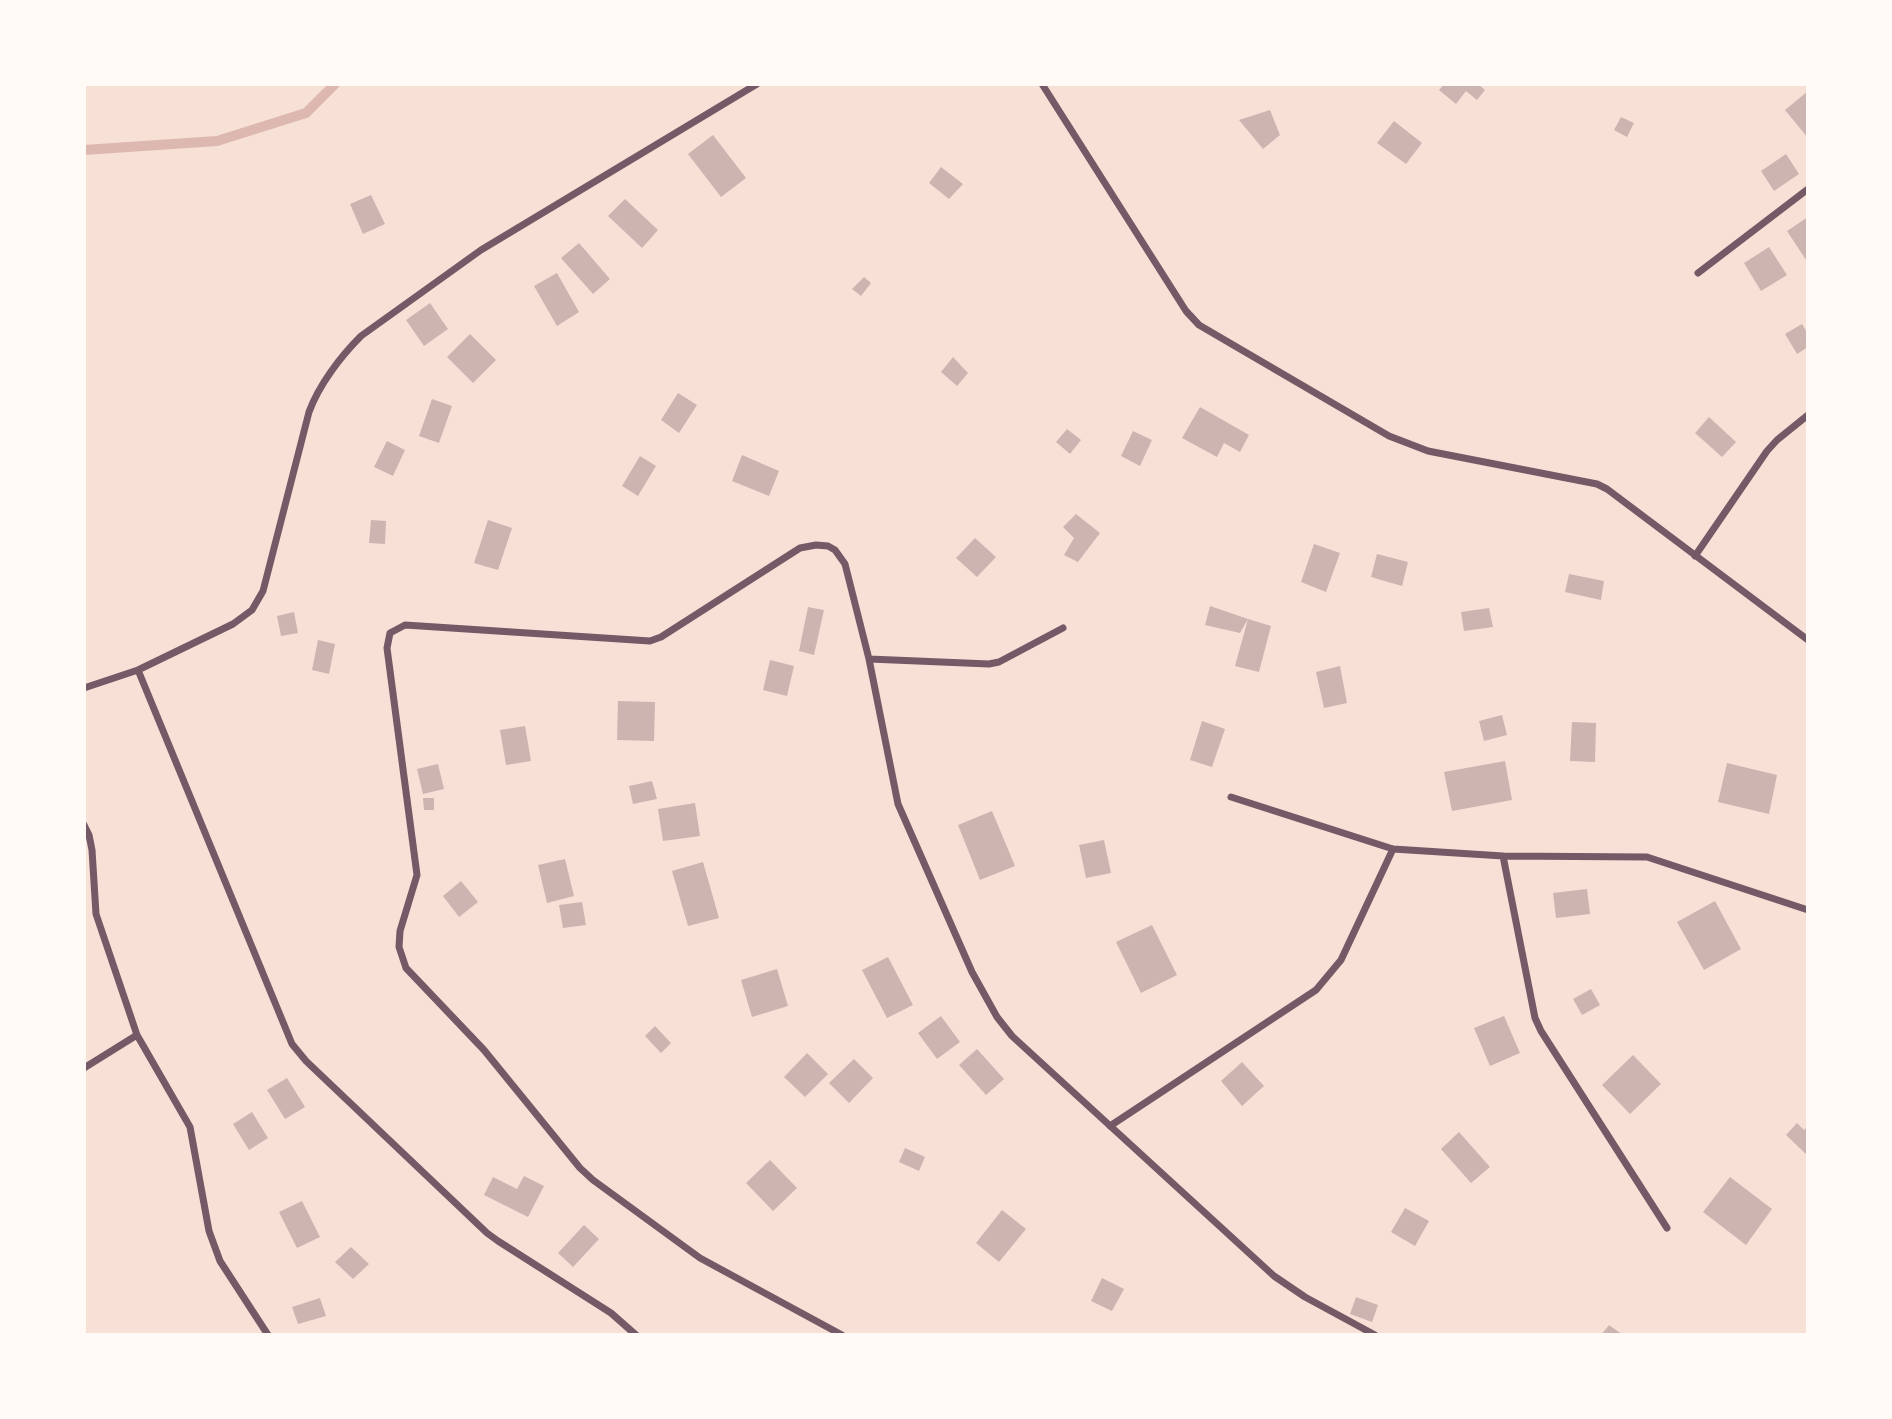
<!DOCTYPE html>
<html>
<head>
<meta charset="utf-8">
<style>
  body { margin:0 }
  #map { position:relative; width:1892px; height:1419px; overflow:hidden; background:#f7e1d7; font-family:"Alegreya Sans",sans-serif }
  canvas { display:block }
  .frame { position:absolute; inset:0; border:86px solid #fffaf5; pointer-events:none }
</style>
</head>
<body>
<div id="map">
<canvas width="1892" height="1419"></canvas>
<div class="frame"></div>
</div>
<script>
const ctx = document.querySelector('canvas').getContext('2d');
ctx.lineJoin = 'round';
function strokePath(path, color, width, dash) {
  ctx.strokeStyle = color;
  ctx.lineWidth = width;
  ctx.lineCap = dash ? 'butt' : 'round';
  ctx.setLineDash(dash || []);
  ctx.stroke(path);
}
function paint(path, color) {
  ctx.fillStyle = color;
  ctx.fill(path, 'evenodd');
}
strokePath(new Path2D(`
  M84,150L217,141L306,113L335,84`), '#dcb8b0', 10);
paint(new Path2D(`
  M1444,84H1478L1485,90L1477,100L1466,91L1456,104L1439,90Z
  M1808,91V138L1785,110Z
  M1270,110L1280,135L1263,149L1239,120Z
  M1621,117L1634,123L1627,137L1614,130Z
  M1394,121L1422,143L1406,164L1377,143Z
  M713,135L746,178L721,197L688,154Z
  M1786,154L1799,174L1774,191L1761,171Z
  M941,167L963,184L949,199L929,183Z
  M371,195L385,224L363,234L350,204Z
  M625,199L658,230L642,248L608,216Z
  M1808,217V258L1806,260L1787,231Z
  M579,243L610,279L593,294L561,258Z
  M1769,247L1787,275L1761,291L1744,263Z
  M557,273L579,312L557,326L534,286Z
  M864,277L871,283L861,296L852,289Z
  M430,303L448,329L424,346L406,320Z
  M1802,324L1808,334V347L1797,354L1785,334Z
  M470,334L496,360L473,383L447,357Z
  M953,357L968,373L957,386L941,372Z
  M678,393L697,405L679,433L661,420Z
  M432,399L452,406L439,443L419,436Z
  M1200,407L1249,435L1240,452L1224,443L1217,457L1182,438Z
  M1709,417L1736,442L1722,457L1695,433Z
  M1067,429L1081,440L1070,454L1056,442Z
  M1133,431L1152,440L1140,466L1121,456Z
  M387,441L405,450L393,476L374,467Z
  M742,455L779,471L769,496L732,481Z
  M640,456L656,466L638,496L622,486Z
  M1076,514L1100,533L1078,562L1064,555L1074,538L1063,527Z
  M371,520L386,521L385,544L369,543Z
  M488,520L512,528L498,570L474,563Z
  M975,538L996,557L977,577L956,558Z
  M1314,544L1340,553L1326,592L1301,582Z
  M1377,554L1408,562L1402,586L1371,577Z
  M1569,574L1604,581L1601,600L1565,592Z
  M1210,606L1248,619L1240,633L1205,625Z
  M808,607L824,610L814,655L799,651Z
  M1489,608L1493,627L1464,631L1461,612Z
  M294,612L298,633L281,636L277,616Z
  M1248,619L1271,626L1259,672L1235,666Z
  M318,640L335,644L329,674L312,670Z
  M770,660L794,666L787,696L763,690Z
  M1340,666L1347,703L1324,708L1316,672Z
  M618,701L655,702L654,741L617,740Z
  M1502,715L1507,735L1484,741L1479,721Z
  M1202,721L1225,729L1212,767L1190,760Z
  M1572,722L1596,723L1595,762L1570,761Z
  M525,726L531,761L506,765L500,730Z
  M1505,761L1512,800L1452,811L1444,772Z
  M1727,763L1777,775L1769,814L1718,802Z
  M438,764L444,789L423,794L417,769Z
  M652,781L657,799L633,804L629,786Z
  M423,798H434V810H424Z
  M695,803L700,836L663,841L658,809Z
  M992,811L1015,866L980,880L958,825Z
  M1104,840L1111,873L1086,878L1079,845Z
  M565,859L574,896L547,903L538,865Z
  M703,862L719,918L688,926L672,871Z
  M461,881L478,902L459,917L443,896Z
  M1587,889L1590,914L1556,918L1553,893Z
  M1715,901L1741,949L1704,970L1677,922Z
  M582,902L586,925L563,928L559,905Z
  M1152,925L1177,975L1141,993L1116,942Z
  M888,957L913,1005L887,1018L862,970Z
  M777,969L788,1006L752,1017L741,980Z
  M1591,989L1600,1005L1582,1015L1573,999Z
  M941,1016L960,1042L937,1059L918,1033Z
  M1504,1016L1520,1053L1490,1066L1474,1028Z
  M655,1026L671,1043L661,1053L645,1036Z
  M977,1049L1004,1079L986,1095L959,1065Z
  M807,1053L828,1074L805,1097L784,1077Z
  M1633,1055L1661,1084L1630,1114L1602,1085Z
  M854,1059L873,1078L849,1103L829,1083Z
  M1242,1062L1264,1086L1242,1106L1221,1081Z
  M287,1078L305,1107L285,1119L267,1090Z
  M252,1112L268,1138L249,1150L233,1124Z
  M1797,1123L1804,1130L1808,1126V1156L1786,1135Z
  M1459,1132L1490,1167L1471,1183L1441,1149Z
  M905,1148L925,1157L919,1171L899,1162Z
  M770,1160L797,1188L773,1211L746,1183Z
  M524,1176L544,1186L528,1217L484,1195L493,1177L517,1189Z
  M1730,1177L1772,1209L1746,1245L1703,1212Z
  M302,1201L320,1237L297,1248L279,1212Z
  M1405,1208L1429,1221L1415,1246L1391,1232Z
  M1002,1210L1026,1229L999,1262L976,1243Z
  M584,1225L599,1239L573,1267L558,1253Z
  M351,1247L369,1264L353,1279L335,1262Z
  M1102,1278L1124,1289L1112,1311L1091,1301Z
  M1356,1297L1378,1305L1372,1322L1350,1314Z
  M320,1298L326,1316L298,1324L292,1307Z
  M1609,1325L1623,1335H1601Z`), '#ccb4b1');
strokePath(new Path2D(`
  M1042,84L1186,311L1199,325L1389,436L1428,451L1597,484L1607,489L1808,640
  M1698,273L1808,189
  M1695,556L1767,451L1777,440L1808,415
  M869,659L989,664L999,662L1063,628
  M138,670L292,1044L306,1061L487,1233L498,1241L611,1313L636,1335
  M84,688L138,670L233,624L252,610L263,591L309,412C319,385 340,357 361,336L481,250L757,84
  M1231,797L1393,849L1503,856L1647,857L1808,910
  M84,825L89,835L92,850L96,914L137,1035L190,1127L209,1231L220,1261L268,1335
  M1503,856L1535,1018L1541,1031L1667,1228
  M84,1068L137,1035
  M1110,1126L1316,990L1341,960L1393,849
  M842,1335L700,1258L593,1180L580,1168L484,1050L406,968L399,947L400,931L417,875L387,648L390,633L405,625L650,641L661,637L800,548L816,545L828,546L835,550L845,564L869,659L898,804L972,972L997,1017L1012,1036L1274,1276L1305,1297L1375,1335`), '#755966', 7);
</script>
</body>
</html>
